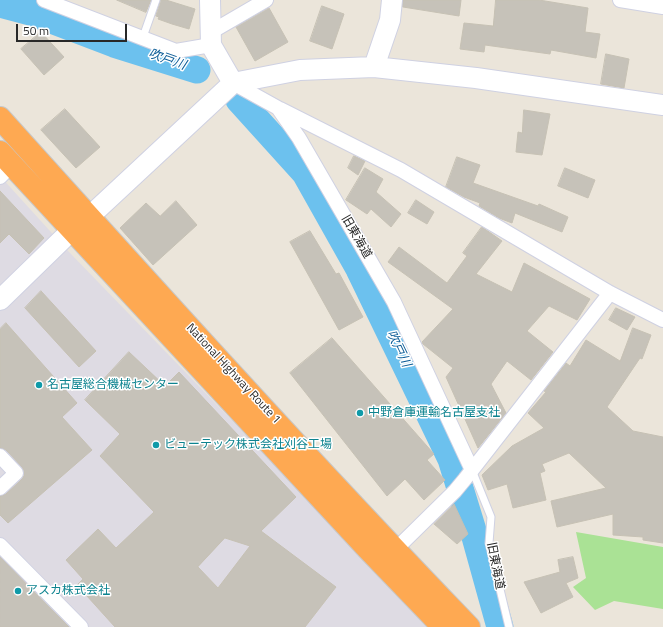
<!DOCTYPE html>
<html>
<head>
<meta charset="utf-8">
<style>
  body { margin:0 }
  #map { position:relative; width:663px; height:627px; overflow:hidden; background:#ebe5da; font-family:"Titillium Web",sans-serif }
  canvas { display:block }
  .scale { position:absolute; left:16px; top:24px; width:111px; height:18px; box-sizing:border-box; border:2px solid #282828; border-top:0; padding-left:5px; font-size:12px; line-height:14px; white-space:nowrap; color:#282828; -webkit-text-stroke:3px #fff; paint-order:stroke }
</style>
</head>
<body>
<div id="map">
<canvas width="663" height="627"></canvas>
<div class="scale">50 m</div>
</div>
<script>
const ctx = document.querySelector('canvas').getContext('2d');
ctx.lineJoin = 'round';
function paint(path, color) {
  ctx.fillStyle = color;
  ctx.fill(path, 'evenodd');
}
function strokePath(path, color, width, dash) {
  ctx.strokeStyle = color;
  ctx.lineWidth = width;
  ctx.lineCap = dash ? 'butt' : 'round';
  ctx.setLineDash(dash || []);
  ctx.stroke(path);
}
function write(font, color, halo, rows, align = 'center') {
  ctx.font = font + ' "Titillium Web","Noto Sans JP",sans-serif';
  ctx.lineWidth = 3;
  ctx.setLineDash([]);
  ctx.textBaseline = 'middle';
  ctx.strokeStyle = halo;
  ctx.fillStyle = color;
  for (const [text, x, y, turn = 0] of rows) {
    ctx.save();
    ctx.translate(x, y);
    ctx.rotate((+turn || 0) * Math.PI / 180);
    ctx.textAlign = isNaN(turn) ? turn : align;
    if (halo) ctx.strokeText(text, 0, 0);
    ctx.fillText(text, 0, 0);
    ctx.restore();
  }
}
paint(new Path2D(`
  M0,176L70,253L432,627H0Z`), '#dedbe3');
paint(new Path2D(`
  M576,532L663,547V609L614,601L595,610L573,587L586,578Z`), '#aae295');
strokePath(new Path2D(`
  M0,4L30,12L114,44L197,70
  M239,100L305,173L359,269L451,459L475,537L500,627`), '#6cc1ee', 27);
const building = new Path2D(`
  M117,0H151L146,12Z
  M161,0H166L195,9L189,29L172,24L158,19L159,17L156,16Z
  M403,0H461L459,16L403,7Z
  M496,0H539L588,8L585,32L600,34L596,58L551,50L550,54L485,45L484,52L460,49L464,23L493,26Z
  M322,6L344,14L332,49L310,41Z
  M269,8L288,42L255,61L236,27Z
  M41,32L64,57L44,75L21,49Z
  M606,54L629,59L624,88L601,84Z
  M65,109L100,147L76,168L41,130Z
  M524,110L550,114L542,155L516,152L518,132L522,133Z
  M354,156L365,161L358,175L348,168Z
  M457,157L480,165L473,183L538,206L539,204L568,217L562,232L515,213L512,223L499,218L479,206L480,203L464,197L446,187Z
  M365,168L383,179L376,192L401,214L391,227L371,209L367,214L346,200Z
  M565,168L595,180L588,198L558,186Z
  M0,191L44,238L29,254L9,234L0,243Z
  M416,200L434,212L427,224L408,213Z
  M176,201L197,225L153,265L120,228L146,203L160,216Z
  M482,227L502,241L476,274L512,292L524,263L590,299L577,320L549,306L527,331L553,352L531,380L507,361L491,384L506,413L478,448L446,377L453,368L423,344L422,342L453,309L388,262L399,247L447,283L467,256L463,253Z
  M310,231L336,274L339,273L363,317L339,330L290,242Z
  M41,291L96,351L79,367L25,308Z
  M616,308L635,317L627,330L609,320Z
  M6,323L77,403L62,417L92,450L8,523L0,515V496L6,494L22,479L24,476V471L22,467L6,450L0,448V329Z
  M633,328L651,335L642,359L640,358L607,407L633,431L663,437V543L643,540V537L613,535V514L557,527L551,501L606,488L569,453L542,464L545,471L540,473L546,500L513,508L507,484L488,490L482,475L512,446L544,428L528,413L546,392L544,391L566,363L570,366L586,340L620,361Z
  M332,338L434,454L427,460L445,480L424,500L405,479L387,496L290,373Z
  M129,352L165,386L179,372L296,497L261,531L336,587L305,627H115L77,585L83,579L66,560L98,529L116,548L154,512L100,456L120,434L85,400ZM225,538L250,546L218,588L198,567Z
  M454,504L468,534L457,544L434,524Z
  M0,557L69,627H0Z
  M573,557L578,578L566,583L573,597L541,613L524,582L560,572L558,560Z`);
paint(building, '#c6c2b9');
strokePath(building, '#c6c1b4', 1);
const lane = new Path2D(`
  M143,37L156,0
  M472,470L491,517L489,543L509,627`);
const street = new Path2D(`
  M44,0L176,51L211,45
  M620,0L663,7
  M211,32L266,0
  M233,83L278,108L299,138L394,302L472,470
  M280,109L401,170L610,293L663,320
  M0,177L11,166
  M0,456L16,473L0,488
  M0,545L81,627
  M395,550L455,491L465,479L610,293`);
const secondary = new Path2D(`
  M210,0L211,45L233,83
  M374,67L390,20L392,0
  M0,300L72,230L89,217L233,83L300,70L374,67L476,78L663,105`);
const highway = new Path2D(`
  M0,118C154,289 309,461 469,627
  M0,152L368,549L443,627`);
strokePath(lane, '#cfd1e2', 9);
strokePath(street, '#cfd1e2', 16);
strokePath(secondary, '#cfd1e2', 22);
strokePath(highway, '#c7c7c7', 24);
strokePath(lane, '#fff', 7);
strokePath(street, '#fff', 14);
strokePath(secondary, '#fff', 20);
strokePath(highway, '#fea952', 22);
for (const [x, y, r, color] of [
  [39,385,4,"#0f9aa8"],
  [360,413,4,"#0f9aa8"],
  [156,445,4,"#0f9aa8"],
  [18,591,4,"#0f9aa8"]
]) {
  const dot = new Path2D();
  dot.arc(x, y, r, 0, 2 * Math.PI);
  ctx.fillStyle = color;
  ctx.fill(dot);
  strokePath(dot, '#fff', 1.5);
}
write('12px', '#282828', '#fff', [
  ["旧東海道",356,237,60],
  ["National Highway Route 1",233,374,47],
  ["旧東海道",495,566,79]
]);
write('12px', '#0d838f', '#fff', [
  ["名古屋総合機械センター",47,385],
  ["中野倉庫運輸名古屋支社",368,413],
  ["ビューテック株式会社刈谷工場",164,445],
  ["アスカ株式会社",26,591]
], 'left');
write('italic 13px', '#0d5d97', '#fff', [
  ["吹戸川",167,60,19],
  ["吹戸川",398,349,64]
]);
</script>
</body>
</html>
